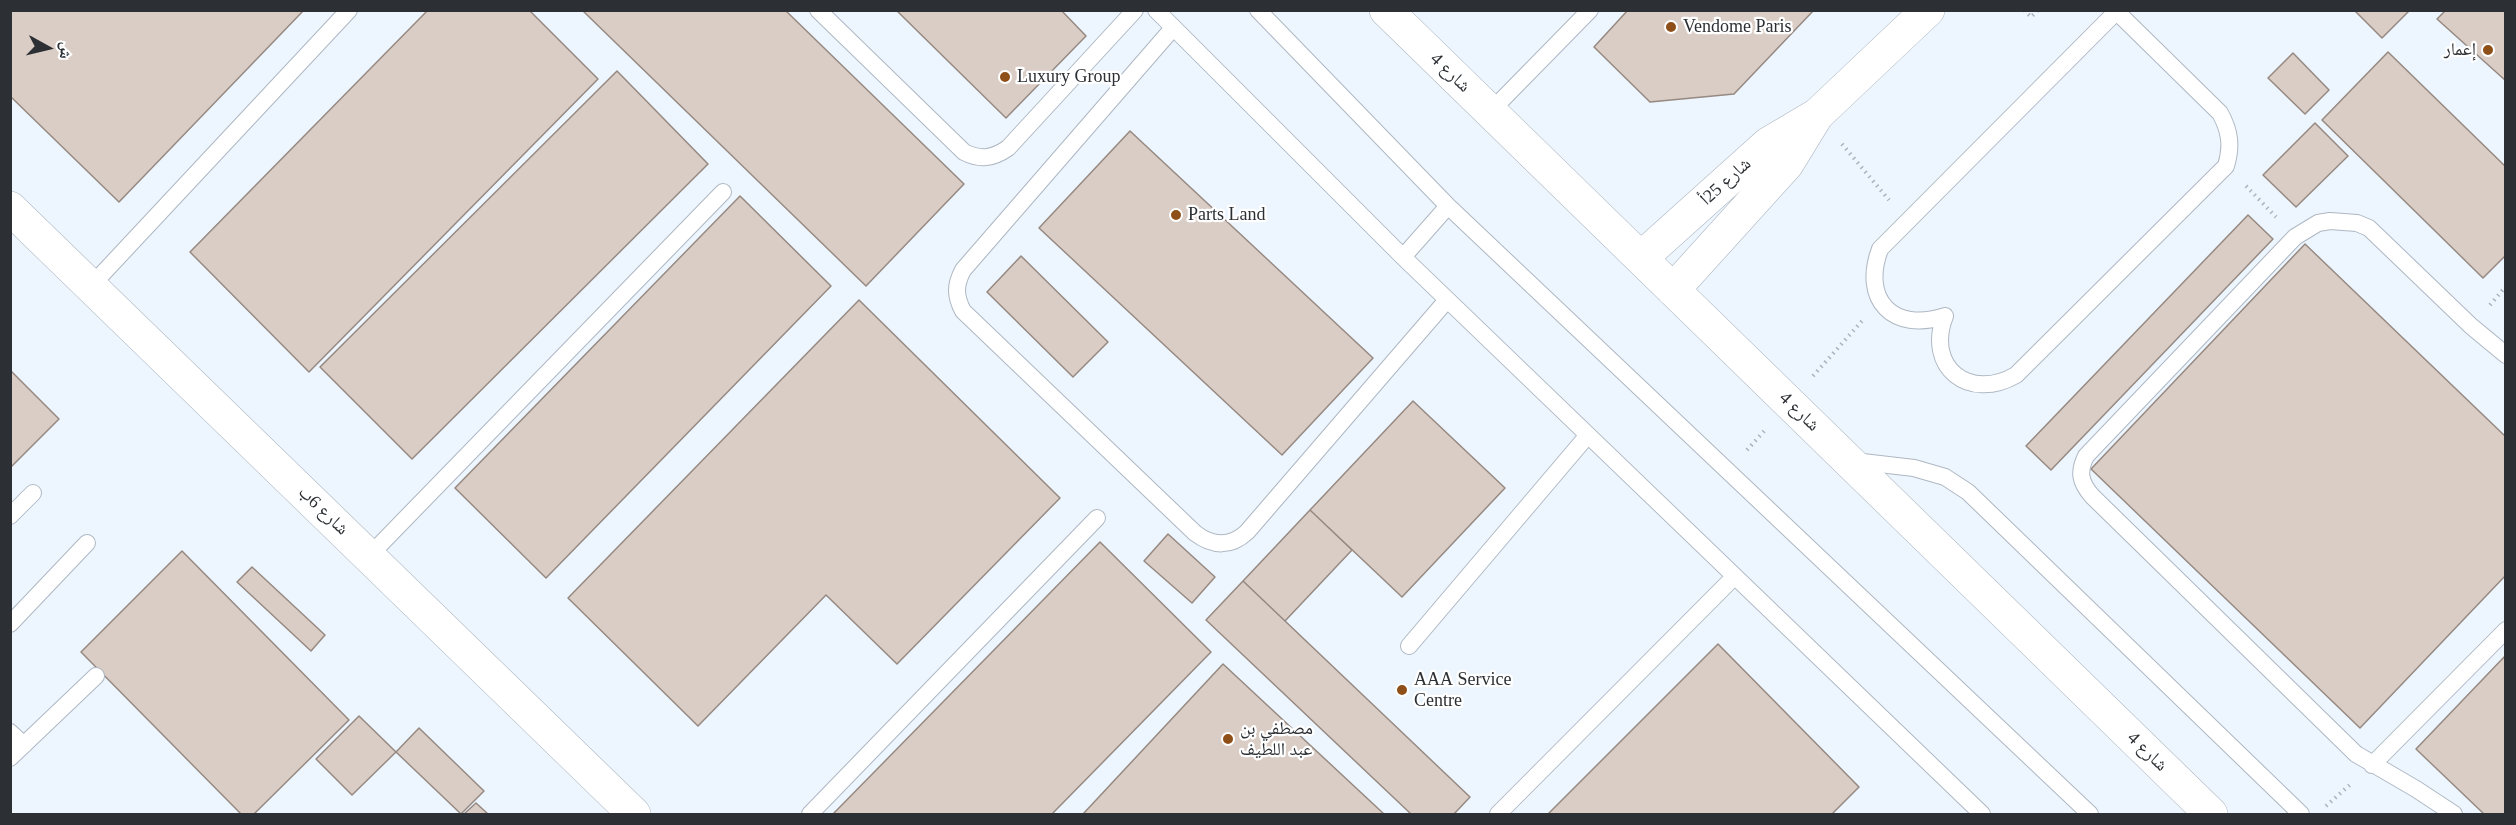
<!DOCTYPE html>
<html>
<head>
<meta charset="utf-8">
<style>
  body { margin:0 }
  #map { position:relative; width:2516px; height:825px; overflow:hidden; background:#edf5fe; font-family:"Times New Roman","Noto Naskh Arabic",serif }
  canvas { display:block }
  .frame { position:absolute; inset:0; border:12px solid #2c3034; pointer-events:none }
  .north { position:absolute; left:18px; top:18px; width:60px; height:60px; -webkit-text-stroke:4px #fff; paint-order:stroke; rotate:98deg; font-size:16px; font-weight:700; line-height:24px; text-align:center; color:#2c3034 }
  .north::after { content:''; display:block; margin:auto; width:21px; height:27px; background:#2c3034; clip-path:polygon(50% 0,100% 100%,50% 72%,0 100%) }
</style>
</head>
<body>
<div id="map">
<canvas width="2516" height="825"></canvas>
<div class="frame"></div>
<div class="north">ش</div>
</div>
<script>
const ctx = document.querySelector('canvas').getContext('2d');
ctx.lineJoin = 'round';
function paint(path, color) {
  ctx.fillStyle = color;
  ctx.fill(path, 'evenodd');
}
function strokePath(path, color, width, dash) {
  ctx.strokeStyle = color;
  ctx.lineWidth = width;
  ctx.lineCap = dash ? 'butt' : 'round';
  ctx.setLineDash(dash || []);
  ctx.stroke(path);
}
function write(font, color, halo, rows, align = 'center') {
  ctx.font = font + ' "Times New Roman","Noto Naskh Arabic",serif';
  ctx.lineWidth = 4.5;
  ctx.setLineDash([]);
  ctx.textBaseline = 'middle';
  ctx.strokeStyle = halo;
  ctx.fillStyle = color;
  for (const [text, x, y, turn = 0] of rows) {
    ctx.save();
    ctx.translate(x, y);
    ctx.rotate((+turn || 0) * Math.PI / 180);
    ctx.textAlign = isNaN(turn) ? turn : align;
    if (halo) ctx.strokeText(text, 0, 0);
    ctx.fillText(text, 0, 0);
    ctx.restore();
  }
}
const building = new Path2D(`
  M10,10H304L119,202L10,96Z
  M428,10H529L598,79L309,372L190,252Z
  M582,10H785L964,184L866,286Z
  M896,10H1061L1086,36L1006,118Z
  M1628,10H1814L1734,94L1650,102L1594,47Z
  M2354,10H2410L2382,38Z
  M2446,10H2506V81L2437,19Z
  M2388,52L2506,167V255L2483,278L2322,120Z
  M2293,53L2329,90L2305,114L2268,78Z
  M617,71L708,164L412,459L320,367Z
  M2315,123L2348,156L2296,207L2263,175Z
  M1130,131L1373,358L1282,455L1039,228Z
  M740,196L831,286L546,578L455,488Z
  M2248,215L2273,239L2051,470L2026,446Z
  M2305,244L2506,437V575L2360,728L2091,469Z
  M1021,256L1108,342L1073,377L987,292Z
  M859,300L1060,498L897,664L826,595L698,726L568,598Z
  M10,370L59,419L10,468Z
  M1413,401L1505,488L1402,597L1310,510Z
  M1310,510L1352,550L1285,621L1243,581Z
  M1168,534L1215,577L1192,603L1144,561Z
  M1100,542L1211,652L1052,814H833Z
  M182,551L349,720L254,814H241L81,652Z
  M252,567L325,635L311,651L237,582Z
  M1243,581L1470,797L1454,814H1411L1206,620Z
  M1718,644L1859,787L1832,814H1548Z
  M2506,655V814H2484L2416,749Z
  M1223,664L1384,814H1083Z
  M359,716L396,752L352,795L316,759Z
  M419,728L484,791L461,814L396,752Z
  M476,803L488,814H464Z`);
paint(building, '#dacdc5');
strokePath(building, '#958982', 1.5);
const lane = new Path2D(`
  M818,10L964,152C980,160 992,159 1008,148L1135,10
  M1156,10L1403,257L1982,814
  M1258,10L1448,206L2090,814
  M1173,28L963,270C955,285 955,296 963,311L1195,533C1213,547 1231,547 1247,532L1447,300
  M1490,112L1590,10
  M1403,257L1448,206
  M91,286L349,10
  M1945,316C1925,367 1969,402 2016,375L2226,166C2232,146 2230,131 2220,113L2115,10
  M1945,316C1893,333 1861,300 1880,249L2116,12
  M1854,461L1914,468L1945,477L1968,492L2301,814
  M10,516L33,493
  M369,556L723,192
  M10,624L87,543
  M1409,646L1588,435
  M10,732L24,745
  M10,758L96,676
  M2372,765L2506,630
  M810,814L1097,518
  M1498,814L1734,577
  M2454,814L2416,789L2356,754L2092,496C2080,482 2078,472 2086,456L2295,237L2318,223L2330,221L2357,223L2369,228L2471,326L2506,355`);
const street = new Path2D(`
  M1386,10L2211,814
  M10,208L634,814
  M1641,258L1768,144L1817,115L1928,10
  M1673,290L1787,164L1817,115`);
strokePath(lane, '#aeb8c3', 18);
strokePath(street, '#aeb8c3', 34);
strokePath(new Path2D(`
  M2024,10L2031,17L2038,10
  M1842,144L1889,200
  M2246,186L2276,217
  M2490,305L2506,286
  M1813,376L1862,321
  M1747,450L1766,429
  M2326,806L2352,783`), '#acb3ba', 4, [1.5, 4.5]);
strokePath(lane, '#fff', 16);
strokePath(street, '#fff', 33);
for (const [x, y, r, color] of [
  [1671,27,6,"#8f4f19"],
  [2488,50,6,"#8f4f19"],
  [1005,77,6,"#8f4f19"],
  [1176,215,6,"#8f4f19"],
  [1402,690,6,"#8f4f19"],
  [1228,739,6,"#8f4f19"]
]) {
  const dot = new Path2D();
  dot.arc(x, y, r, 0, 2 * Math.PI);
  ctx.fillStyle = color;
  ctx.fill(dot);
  strokePath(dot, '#fff', 2);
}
write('18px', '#2c3034', '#fff', [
  ["Vendome Paris",1683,27],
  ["إعمار",2476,50,"right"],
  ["Luxury Group",1017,77],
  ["Parts Land",1188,215],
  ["AAA Service",1414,680],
  ["Centre",1414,701],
  ["مصطفي بن",1240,729],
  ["عبد اللطيف",1240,750]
], 'left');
write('18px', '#2c3034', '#fff', [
  ["شارع 4",1450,73,44],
  ["شارع 25أ",1726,182,-42],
  ["شارع 4",1799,412,44],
  ["شارع 6ب",323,511,44],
  ["شارع 4",2147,752,44]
]);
</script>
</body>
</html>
